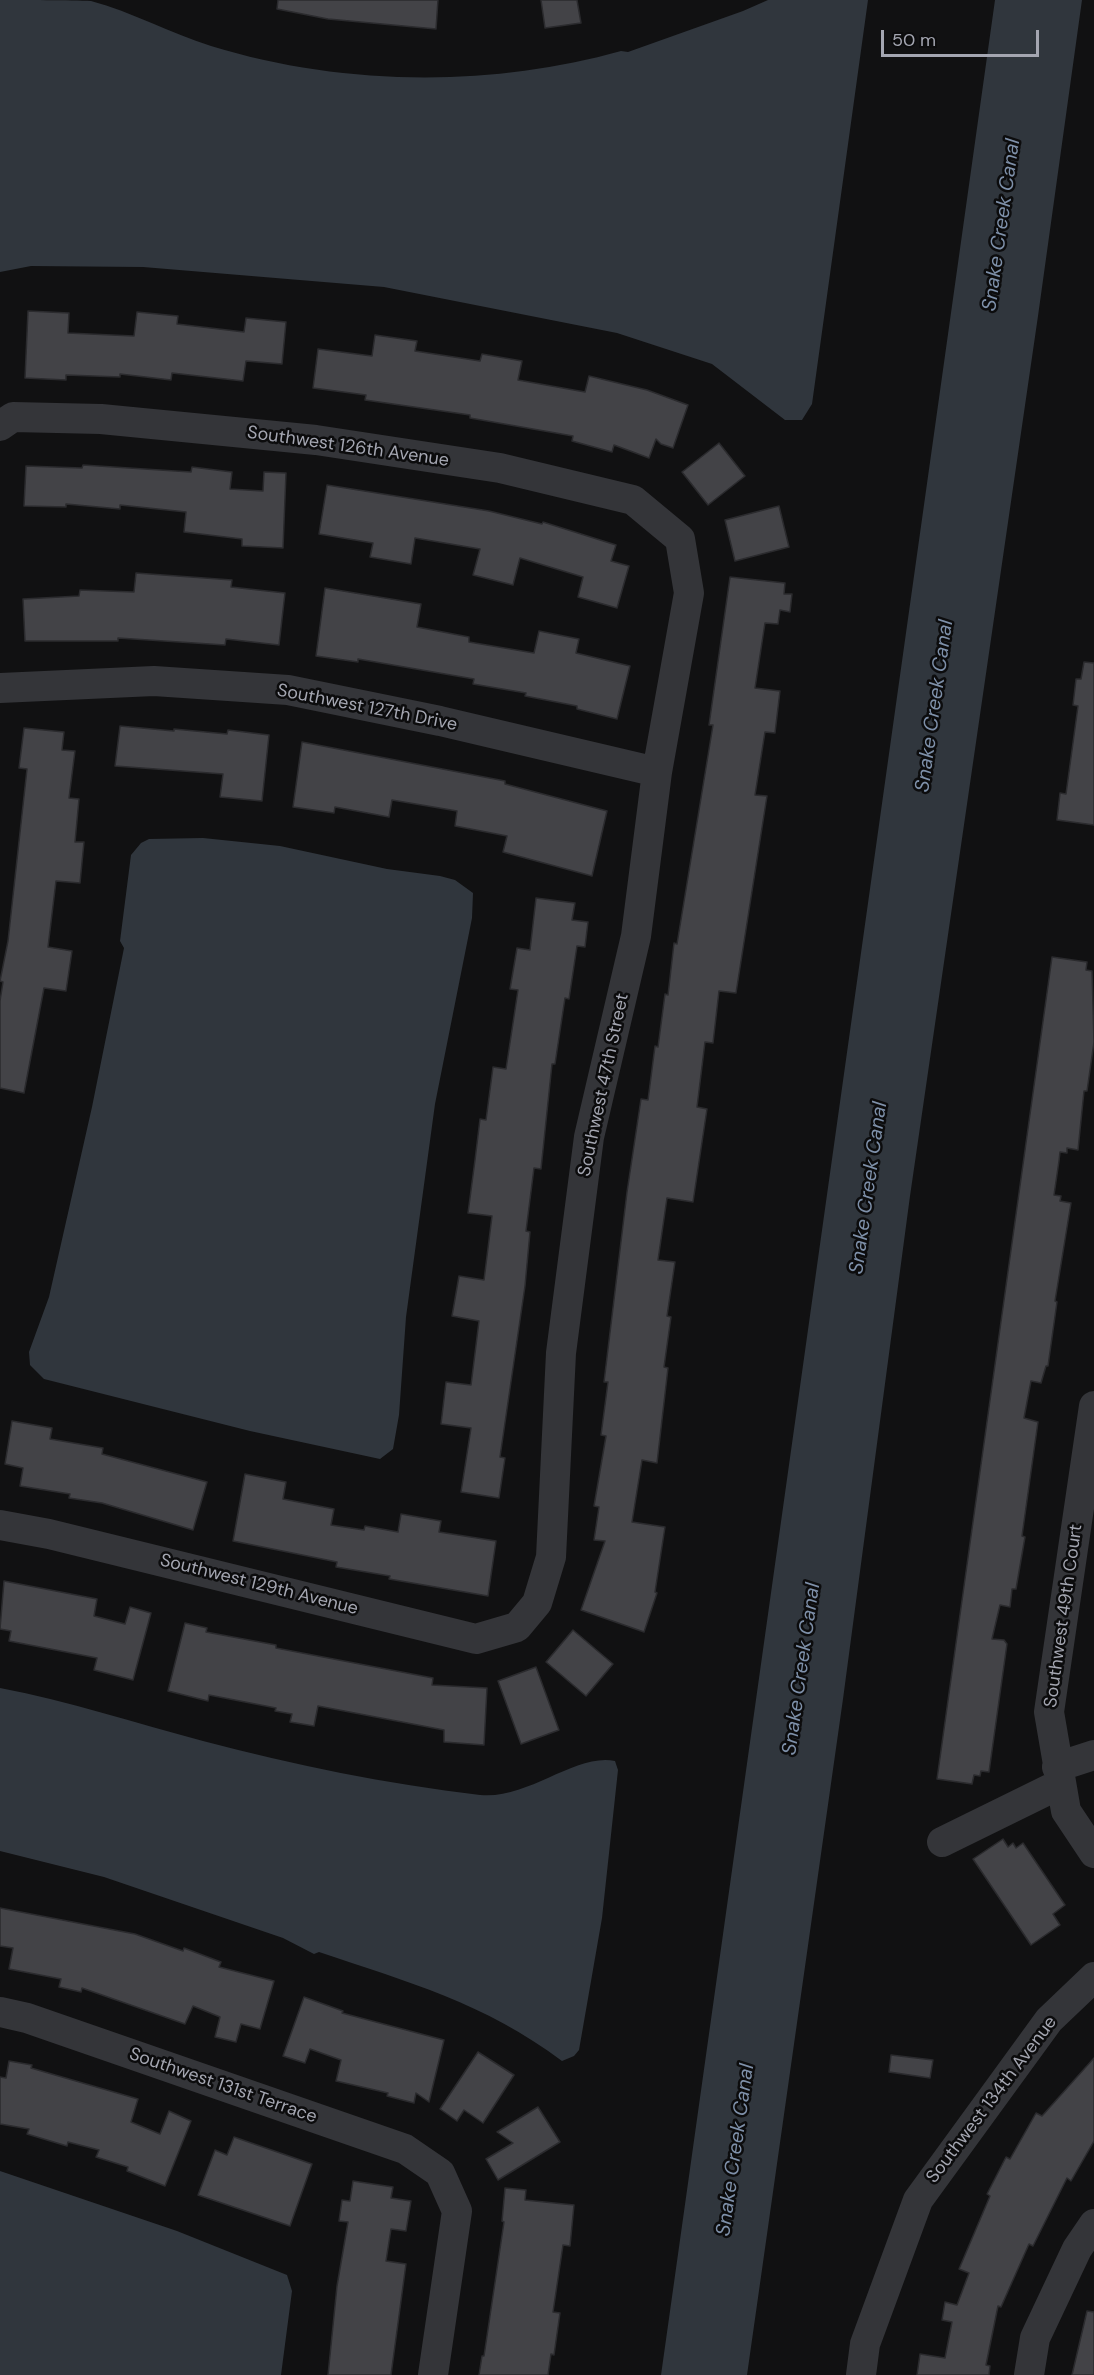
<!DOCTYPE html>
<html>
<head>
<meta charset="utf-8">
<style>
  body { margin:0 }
  #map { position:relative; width:1094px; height:2375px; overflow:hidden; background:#111112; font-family:"DM Sans",sans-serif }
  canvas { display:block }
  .scale { position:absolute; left:881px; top:30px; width:158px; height:27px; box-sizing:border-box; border:3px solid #a4a6b1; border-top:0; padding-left:8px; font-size:18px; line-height:21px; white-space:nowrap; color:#a4a6b1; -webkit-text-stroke:4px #0c0c0d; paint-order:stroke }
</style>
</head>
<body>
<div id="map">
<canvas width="1094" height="2375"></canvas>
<div class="scale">50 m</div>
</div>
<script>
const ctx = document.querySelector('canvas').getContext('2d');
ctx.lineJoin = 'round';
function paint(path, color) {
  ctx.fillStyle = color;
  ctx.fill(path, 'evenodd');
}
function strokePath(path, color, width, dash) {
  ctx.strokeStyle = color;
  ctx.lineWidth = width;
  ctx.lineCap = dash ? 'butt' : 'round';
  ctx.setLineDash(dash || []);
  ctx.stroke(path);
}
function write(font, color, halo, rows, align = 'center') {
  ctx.font = font + ' "DM Sans",sans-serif';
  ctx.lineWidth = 5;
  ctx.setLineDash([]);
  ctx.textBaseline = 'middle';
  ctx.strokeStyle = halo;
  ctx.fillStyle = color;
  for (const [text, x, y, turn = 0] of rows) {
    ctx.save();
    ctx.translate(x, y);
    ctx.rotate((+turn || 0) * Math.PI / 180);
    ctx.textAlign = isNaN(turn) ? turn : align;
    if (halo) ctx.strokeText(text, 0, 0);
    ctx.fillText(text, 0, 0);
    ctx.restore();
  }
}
paint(new Path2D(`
  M0,0C22,0 72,0 91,1C132,12 170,33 211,46C341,86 490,88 621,51L628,52L743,11L768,0H868L812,404L802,420H785L712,364L617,333L384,287L143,267L31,266L0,272Z
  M995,0H1082L1038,316L910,1196L843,1699L747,2375H661Z
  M203,838L280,846L387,869L440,876L455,880L473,893L472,918L435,1104L406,1317L399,1415L393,1449L380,1459L250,1431L44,1379L30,1365L29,1352L49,1297L92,1107L124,948L120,941L131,855L141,843L149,839Z
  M0,1688C69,1701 135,1723 203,1741C294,1765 387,1784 480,1795C528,1800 575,1753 615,1761L618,1770L602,1918L579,2050L574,2056L562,2061C485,2003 408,1982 319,1952L314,1954L283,1938L104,1877L0,1851Z
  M0,2171L177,2231L287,2275L292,2291L281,2375H0Z`), '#30363d');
const building = new Path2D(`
  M278,0H438L436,29L328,19L277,9Z
  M541,0H577L581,23L545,28Z
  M28,311L69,313L68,333L134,336L137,312L178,316L177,324L244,332L246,318L286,322L282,364L246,361L243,381L172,373L171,380L120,374V377L66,375V380L25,378Z
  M375,335L417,341L415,351L480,361L482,354L522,361L518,380L585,392L589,376L647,390L688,405L673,448L661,444L656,439L649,458L614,445L612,452L572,441L573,436L470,418V415L365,400L366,395L313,388L318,349L372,356Z
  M719,443L745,476L708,505L682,472Z
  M83,465L191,472L192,467L232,472L230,489L263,491L264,472L286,473L283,548L242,546V539L184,532L186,512L120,505V509L66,504V507L24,506L26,466L82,468Z
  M327,485L489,511L542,524L543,522L616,545L611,561L629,566L617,608L578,597L583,577L520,558L513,585L473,575L480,549L415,538L411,564L370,557L373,543L319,534Z
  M779,506L789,547L735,561L725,520Z
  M136,573L232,580L231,587L285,593L279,645L226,639L225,645L118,638V641H25L23,599L79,596L80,590L134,592Z
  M730,577L785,583L784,594H792L790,612L780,610L778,624L765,623L755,688L780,691L775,733L765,732L755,795L767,796L736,993L719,991L713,1043L705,1042L697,1107L707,1109L693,1202L667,1198L658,1260L675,1262L667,1316L671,1317L664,1367L668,1368L657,1463L642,1460L632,1522L665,1527L655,1592L657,1593L644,1632L581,1610L605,1541L594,1540L599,1507L594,1506L606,1436L601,1435L608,1382H604L627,1192L641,1099L648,1100L655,1046L658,1047L665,994L668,995L674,943L677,944L713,725H709Z
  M325,588L421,604L417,627L469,637V642L534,653L539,631L579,639L576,653L630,666L617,719L577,709V706L525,696L526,693L473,684L474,679L358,659V662L316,656Z
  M1084,662L1094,663V825L1057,820L1060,793L1066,794L1078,706L1073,705L1076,679H1081Z
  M120,726L174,731V729L227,734L228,730L269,735L262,801L220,797L223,774L115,766Z
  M24,728L64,732L62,750L75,751L69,798L79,799L75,842H84L80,883L56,881L48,947L72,951L66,991L44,988L24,1093L0,1088V1001L3,982L0,981L8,941L27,769L19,768Z
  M302,742L505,781V784L607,811L592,876L503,852L507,836L455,826L457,811L392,800L389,817L335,807L334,813L293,807Z
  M536,898L575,903L572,920L588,922L585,947L577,946L569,999L565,998L555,1064H552L541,1169L534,1168L526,1231L530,1232L525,1286L500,1457L505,1458L499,1498L461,1492L471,1428L441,1424L446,1382L471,1385L479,1321L452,1316L459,1276L484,1280L492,1216L468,1213L475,1160L480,1119L486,1120L493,1067L506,1069L518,990L510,989L517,948L530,950Z
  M1052,957L1087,962L1086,970L1092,971L1094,1042L1087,1091H1084L1078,1150L1067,1148V1153L1060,1152L1059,1161L1054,1195L1061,1196L1060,1201L1071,1203L1055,1301L1057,1302L1048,1366H1046L1041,1383L1031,1381L1024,1418L1038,1422L1022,1536L1025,1537L1016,1589H1012L1010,1607L1000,1605L992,1639L1004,1640L1007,1644L989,1772L981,1771L980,1776L974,1775L972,1784L937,1779Z
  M12,1421L52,1428L50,1439L103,1448L102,1454L207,1482L193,1530L102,1503L69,1498L70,1494L20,1486L23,1468L5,1464Z
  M245,1474L286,1482L283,1499L334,1509L331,1525L364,1530L365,1526L398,1532L401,1514L441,1521L439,1532L496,1541L488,1596L389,1579L390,1576L336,1567L337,1562L233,1541Z
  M4,1581L97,1599L94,1616L125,1624L130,1607L151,1613L133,1680L94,1670L97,1658L9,1641L11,1631L0,1629Z
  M185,1623L207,1628L206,1632L276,1645V1648L433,1678L432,1685L487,1688L484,1745L444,1742V1730L318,1706L314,1726L290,1722L292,1714L275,1711L276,1708L209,1695L208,1701L168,1691Z
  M573,1630L613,1664L586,1696L546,1662Z
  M536,1667L559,1730L521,1744L498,1681Z
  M1003,1839L1008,1847L1013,1843L1016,1848L1023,1843L1065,1905L1053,1914L1060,1925L1031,1945L973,1859Z
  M0,1908L135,1934L183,1951L184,1948L221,1962L219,1967L274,1981L260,2029L241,2024L236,2042L215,2037L220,2017L193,2006L185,2024L82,1988L81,1992L59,1987L61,1979L9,1969L13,1948L0,1946Z
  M304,1997L343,2011L342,2013L444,2040L429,2102L416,2093L414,2103L387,2096L388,2093L336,2081L341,2060L310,2049L305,2063L283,2056Z
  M478,2052L514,2075L483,2123L464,2110L457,2121L440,2109Z
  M891,2055L933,2060L930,2078L889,2072Z
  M1094,2058V2141L1071,2181L1067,2178L1033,2246L1029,2244L1001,2307L998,2306L986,2365L990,2366L989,2375H917L920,2354L945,2358L952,2322L942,2320L945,2302L957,2305L969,2273L959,2269L990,2196L987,2194L1006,2157L1010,2159L1036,2113L1042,2116Z
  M9,2061L32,2065L31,2068L138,2099L131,2122L160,2134L169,2111L191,2121L165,2186L127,2171L128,2167L96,2157L99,2150L68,2142L67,2146L27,2134L29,2129L0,2124V2077L6,2078Z
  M538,2107L560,2142L498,2180L486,2159L513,2143L497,2132Z
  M234,2137L312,2164L290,2226L198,2195L215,2150L227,2155Z
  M353,2181L393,2187L391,2198L411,2201L406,2231L391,2229L386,2261L406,2264L391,2375H328L337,2286L348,2222L339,2221L342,2200L350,2201Z
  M505,2188L526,2190L525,2200L574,2205L570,2246L563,2245L553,2312L560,2313L554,2355L551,2354L548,2375H479L482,2356H484L504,2222L502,2221Z
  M1087,2311L1094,2312V2375H1072Z`);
paint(building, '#434347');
strokePath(building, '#2b2b2e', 1.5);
strokePath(new Path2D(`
  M0,426L13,417L101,419L316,440L500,468L633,500L680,539L689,593L657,772L636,936L589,1137L561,1353L551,1557L537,1603L517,1627L476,1639L49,1534L0,1525
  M0,688L154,681L288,690L440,721L657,772
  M1094,1406L1049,1712L1066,1811L1094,1853
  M1057,1767L1094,1755
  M942,1842L1060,1784
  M0,2012L27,2018L405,2149L440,2173L457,2211L433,2375
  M861,2375L865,2344L918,2200L1049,2020L1094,1977
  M1029,2375L1035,2338L1077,2249L1094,2224`), '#343539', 30);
write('18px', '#a4a6b1', '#0c0c0d', [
  ["Southwest 126th Avenue",348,447,8],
  ["Southwest 127th Drive",367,708,11],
  ["Southwest 47th Street",604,1085,-78],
  ["Southwest 129th Avenue",259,1585,14],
  ["Southwest 49th Court",1064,1616,-82],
  ["Southwest 131st Terrace",223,2086,19],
  ["Southwest 134th Avenue",992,2100,-53]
]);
write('italic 20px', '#7e90a9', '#0c0c0d', [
  ["Snake Creek Canal",1002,225,-82],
  ["Snake Creek Canal",935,706,-82],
  ["Snake Creek Canal",869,1188,-82],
  ["Snake Creek Canal",802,1669,-82],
  ["Snake Creek Canal",736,2150,-82]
]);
</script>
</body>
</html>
